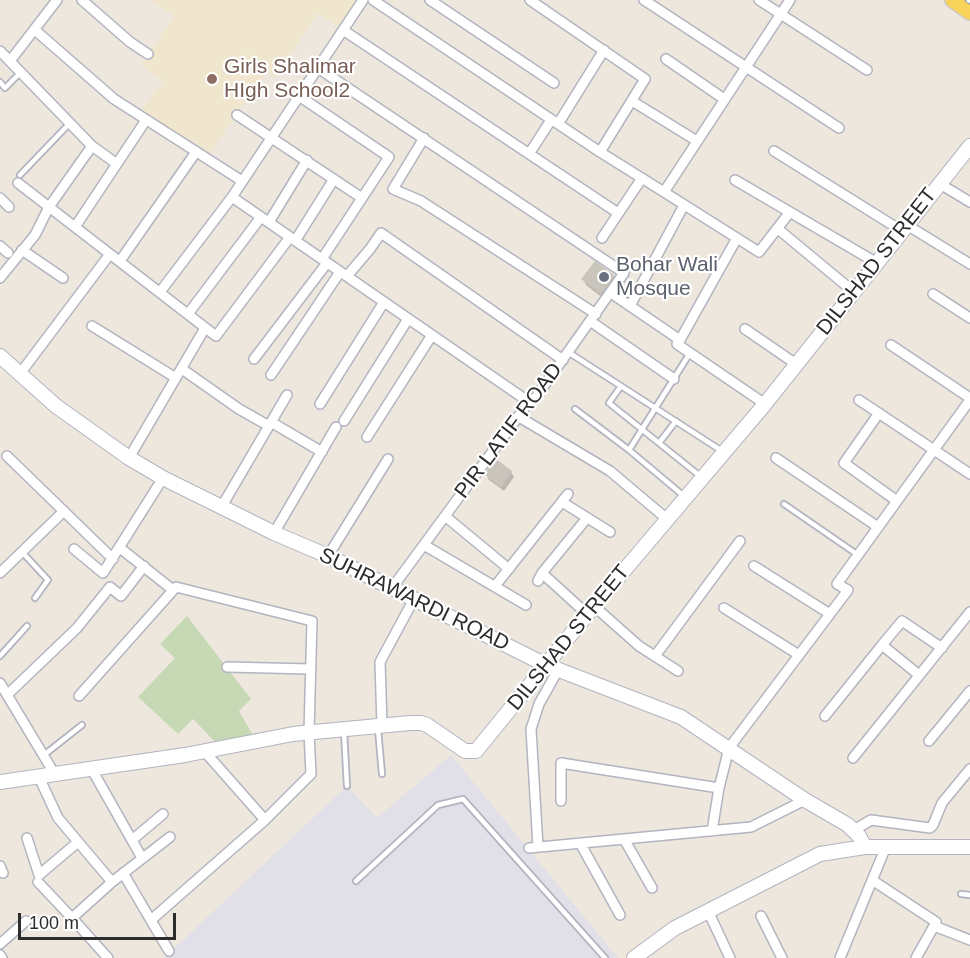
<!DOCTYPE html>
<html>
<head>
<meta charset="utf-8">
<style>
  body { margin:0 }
  #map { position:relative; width:970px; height:958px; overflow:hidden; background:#eee7de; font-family:Arial,sans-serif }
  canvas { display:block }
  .scale { position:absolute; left:18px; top:913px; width:158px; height:27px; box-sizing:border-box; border:3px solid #2c2c2c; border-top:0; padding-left:8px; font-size:18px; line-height:21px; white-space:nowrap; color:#2c2c2c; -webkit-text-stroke:4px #fff; paint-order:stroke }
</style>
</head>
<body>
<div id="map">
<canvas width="970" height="958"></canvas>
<div class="scale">100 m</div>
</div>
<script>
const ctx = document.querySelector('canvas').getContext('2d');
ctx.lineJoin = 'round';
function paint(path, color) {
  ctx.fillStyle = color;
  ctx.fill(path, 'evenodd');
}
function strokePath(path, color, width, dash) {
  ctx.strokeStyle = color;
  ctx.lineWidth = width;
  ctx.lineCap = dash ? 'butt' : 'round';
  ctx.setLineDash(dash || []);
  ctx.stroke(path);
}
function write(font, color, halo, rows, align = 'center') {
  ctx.font = font + ' Arial,sans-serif';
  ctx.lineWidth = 4.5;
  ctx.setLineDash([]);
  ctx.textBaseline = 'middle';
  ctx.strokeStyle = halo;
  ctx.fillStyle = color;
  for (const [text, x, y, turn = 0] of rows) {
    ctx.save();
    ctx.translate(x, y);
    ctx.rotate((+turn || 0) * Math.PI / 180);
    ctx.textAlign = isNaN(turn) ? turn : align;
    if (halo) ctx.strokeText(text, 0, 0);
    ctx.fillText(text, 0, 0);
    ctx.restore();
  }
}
paint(new Path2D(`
  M451,755L618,958H164L347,786L377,818Z`), '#e1dfe7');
paint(new Path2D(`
  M151,0H363L343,30L318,13L275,78L266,73L207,157L138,115L163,81L141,65L174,16Z`), '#f0e5cd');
paint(new Path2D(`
  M187,616L251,699L239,711L256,741L220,747L193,719L178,734L138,697L175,658L160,644Z`), '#c6d9b4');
paint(new Path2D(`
  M613,276L616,281L604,299L586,285L583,279Z
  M511,472L514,477L504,491L489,480L486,474Z`), '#0003');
paint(new Path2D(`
  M595,261L614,275L601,294L581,279Z
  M496,459L512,471L501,487L484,474Z`), '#c9c5bc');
const lane = new Path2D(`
  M0,82L5,88L21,72
  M20,175L70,123
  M568,352L722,451
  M621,386L609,403L700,476
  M575,409L629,450L685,497
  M659,443L676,421
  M629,450L690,353
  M784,504L858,555
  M22,552L48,580L35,598
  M0,656L27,626
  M378,729L382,774
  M344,732L347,786
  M44,755L82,725
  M356,881L438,805L463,799L605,958
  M961,894L970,895`);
const street = new Path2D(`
  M82,0L130,42L148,54
  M373,0L600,152L664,192L790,0
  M430,0L554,83
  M530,0L645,79L600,152
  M644,0L839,128
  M759,0L867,70
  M35,30L114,99L242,181
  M343,30L618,213
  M0,51L92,146L117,164
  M666,59L724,99
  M10,61L57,0
  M318,68L624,273L536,397L529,402L392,588
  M299,96L389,157L322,259
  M632,101L697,141
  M237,115L362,198
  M558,124L604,50
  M424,138L393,189L421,201L596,314
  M774,151L902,231
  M529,154L551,120
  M735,180L877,263
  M18,183L216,336L290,237
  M940,184L970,202
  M664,192L759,252L790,212
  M232,197L529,402
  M0,198L9,207
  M269,222L307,160
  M907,225L970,264
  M75,227L146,120
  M778,229L854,292
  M602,238L642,178
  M295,241L334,179
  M0,246L8,253
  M22,250L63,278
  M120,261L196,152
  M347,276L370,249L381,233L563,360
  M0,278L35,235L49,207L92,146
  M160,292L232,197L363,0
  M611,293L680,340L677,344L765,404
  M933,294L970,318
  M630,306L684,205
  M188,314L261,217
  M590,321L674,379
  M92,326L176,378
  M745,329L796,364
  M680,340L737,238
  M891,345L970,398
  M254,359L327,263
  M182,369L239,409L269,426
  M19,375L110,254
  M271,375L340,272
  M859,400L970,474
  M320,404L384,302
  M879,413L844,463L897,501
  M519,417L610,471L667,519
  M344,421L408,319
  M271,422L322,452
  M367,437L432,335
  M7,456L113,559
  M129,458L205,328
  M776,458L878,527
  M562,502L610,532
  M222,506L287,395
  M445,516L509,569
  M274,533L336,427
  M424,545L526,605
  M120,548L173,590
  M74,549L103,573L163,478
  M328,556L388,459
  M754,566L830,614
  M0,573L64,511
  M542,573L587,614
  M538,581L542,573L587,518
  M495,586L568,494
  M594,606L639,646L678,671
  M724,608L799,655
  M882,645L902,621L942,648
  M655,656L740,541
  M227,667L310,669
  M0,683L54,773
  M7,695L77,628L110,587L121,596L144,566
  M79,696L176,587L312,621L309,732L311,774L265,820L151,920
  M825,716L882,645L919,675
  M382,726L380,662L414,599
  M929,741L970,691
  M205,752L265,820
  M853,758L970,612
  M91,768L142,858
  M38,775L58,818L112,882L170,837
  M719,788L729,748L848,590L837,584L970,400
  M561,801V763L719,788L712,831
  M854,830L871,820L930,828L933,825L942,803L970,769
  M27,838L39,875L78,842
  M624,839L652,888
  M132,840L163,814
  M580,843L620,915
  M538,847L531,729L539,704L558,670
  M529,848L751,827L805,800
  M0,866L3,873
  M123,873L169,951
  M872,880L936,922L934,926
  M38,882L72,918
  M708,911L730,958
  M761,916L782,958
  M0,944L26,921
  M0,955L2,958
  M108,958L72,918L112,882
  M840,958L885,849
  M916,958L934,926L970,940`);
const secondary = new Path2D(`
  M0,356L56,406L129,458L163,478L274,533L328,556L546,665L681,717L805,800L848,825L859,836L865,847
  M0,782L185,755L293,734L410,723H421L427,725L465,751H476L594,606L765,404L970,146
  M634,958L675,928L820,854L865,847H970`);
const primary = new Path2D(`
  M953,0L970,12`);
strokePath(lane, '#b2b4c0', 8);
strokePath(street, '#b2b4c0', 12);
strokePath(secondary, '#b2b4c0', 16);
strokePath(primary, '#c8c8c8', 18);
strokePath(lane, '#fff', 4.5);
strokePath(street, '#fff', 9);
strokePath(secondary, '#fff', 14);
strokePath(primary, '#f8d359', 15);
const rail = new Path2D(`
  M967,0L970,2`);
strokePath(rail, '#a0a3b7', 5);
strokePath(rail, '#fff', 3, [9]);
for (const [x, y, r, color] of [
  [212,79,6,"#8d6e63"],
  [604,277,6,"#6b7280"]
]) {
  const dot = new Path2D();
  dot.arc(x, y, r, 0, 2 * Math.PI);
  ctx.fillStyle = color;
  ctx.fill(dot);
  strokePath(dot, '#fff', 2);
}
write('21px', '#785e54', '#fff', [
  ["Girls Shalimar",224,67],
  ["HIgh School2",224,91]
], 'left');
write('21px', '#2c2c2c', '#fff', [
  ["DILSHAD STREET",877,262,-52],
  ["PIR LATIF ROAD",509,431,-53],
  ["SUHRAWARDI ROAD",414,600,26],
  ["DILSHAD STREET",569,638,-51]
]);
write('21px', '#5b616d', '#fff', [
  ["Bohar Wali",616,265],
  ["Mosque",616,289]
], 'left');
</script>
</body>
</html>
